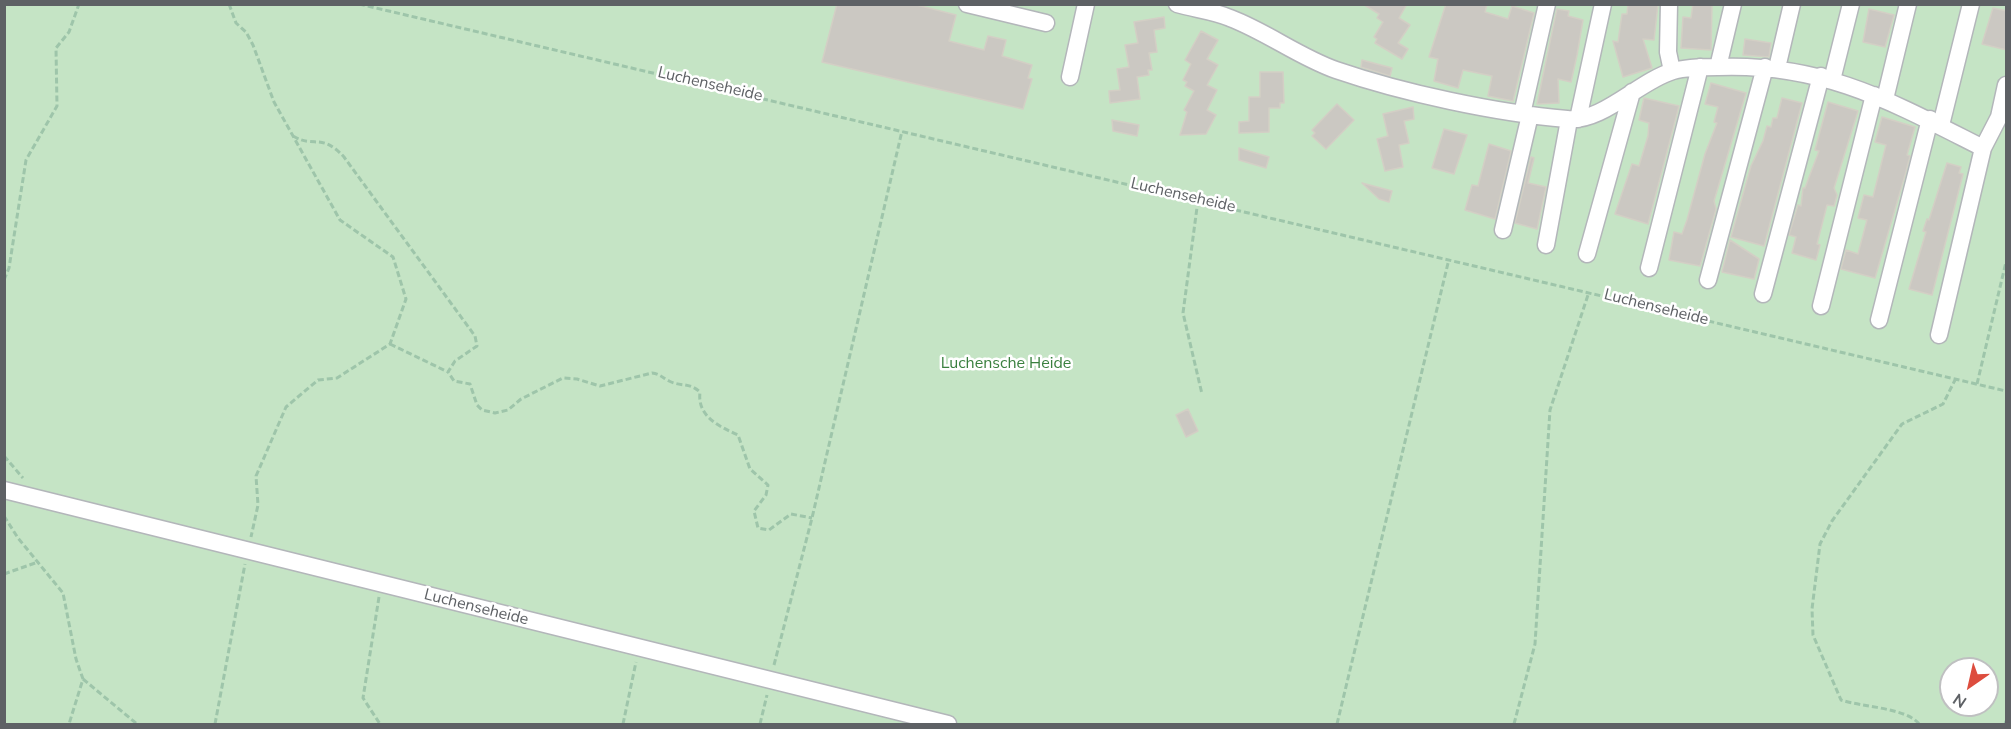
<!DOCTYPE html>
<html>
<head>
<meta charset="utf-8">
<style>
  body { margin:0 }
  #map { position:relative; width:2011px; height:729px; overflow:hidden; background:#efede6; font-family:"Nunito Sans",sans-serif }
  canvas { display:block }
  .frame { position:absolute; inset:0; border:6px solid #5e6165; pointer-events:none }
  .north { position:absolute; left:1939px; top:657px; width:60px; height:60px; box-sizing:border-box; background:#fff; border:2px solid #bfc0c1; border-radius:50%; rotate:214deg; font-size:16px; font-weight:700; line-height:24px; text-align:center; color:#5e6165 }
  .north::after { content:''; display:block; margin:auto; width:21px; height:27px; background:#dd4d3e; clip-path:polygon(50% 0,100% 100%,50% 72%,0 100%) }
</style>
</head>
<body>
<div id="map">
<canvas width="2011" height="729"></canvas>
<div class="frame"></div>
<div class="north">N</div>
</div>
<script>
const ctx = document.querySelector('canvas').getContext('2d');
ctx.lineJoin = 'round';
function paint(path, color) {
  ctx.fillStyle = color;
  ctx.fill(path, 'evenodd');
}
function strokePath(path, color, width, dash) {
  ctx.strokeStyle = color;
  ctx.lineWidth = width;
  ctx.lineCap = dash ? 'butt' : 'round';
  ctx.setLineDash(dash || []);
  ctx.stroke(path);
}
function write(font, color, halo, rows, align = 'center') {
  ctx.font = font + ' "Nunito Sans",sans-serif';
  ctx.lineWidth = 5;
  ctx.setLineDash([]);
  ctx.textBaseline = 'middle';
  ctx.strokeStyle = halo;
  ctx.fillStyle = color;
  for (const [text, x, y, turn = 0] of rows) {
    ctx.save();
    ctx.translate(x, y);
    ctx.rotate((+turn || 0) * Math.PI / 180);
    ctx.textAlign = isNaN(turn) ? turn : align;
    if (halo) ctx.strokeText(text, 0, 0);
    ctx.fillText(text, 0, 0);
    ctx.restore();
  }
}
paint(new Path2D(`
  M4,5H2006V724H5ZM1951,669H1987V705H1951Z`), '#c5e4c5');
const building = new Path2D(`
  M837,4H913L956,15L949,41L984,50L988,36L1006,40L1002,56L1032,65L1028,78L1032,79L1023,109L822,62Z
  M1363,4H1407L1399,18L1410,25L1398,43L1408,49L1402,59L1375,43L1377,39L1374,37L1383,22L1377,18L1379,14Z
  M1446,4H1487L1485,12L1508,19L1512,6L1534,13L1513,101L1488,96L1492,76L1463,70L1458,88L1434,81L1438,59L1429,57Z
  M1628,4H1658L1654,40L1643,39L1652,68L1623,77L1613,41L1618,42L1622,14H1627Z
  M1693,4L1712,5L1711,50L1681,48L1683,17L1691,18Z
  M1993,8L2007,11V50L1982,44Z
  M1557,9L1569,11L1568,16L1583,20L1577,55L1571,82L1558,79L1559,103L1537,104Z
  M1869,9L1894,15L1885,47L1863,42Z
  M1164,17L1165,28L1154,30L1157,52L1149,53L1152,70H1148L1149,75L1137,77L1140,99L1110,103L1109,91L1120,90L1117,69L1129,67L1125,45L1138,43L1134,22Z
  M1201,31L1218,40L1207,59L1218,65L1207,85L1217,90L1207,110L1216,115L1206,134L1180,135L1187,112L1184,110L1194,91L1185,86L1187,82L1183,80L1191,64L1185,60Z
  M1745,39L1771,43L1769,57L1743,55Z
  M1362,60L1392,68L1390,76L1361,67Z
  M1260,72H1283L1284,103H1280V108H1269V132L1239,133V122L1249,121V97H1260Z
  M1711,83L1746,93L1714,201L1716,209L1700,266L1669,260L1674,232L1682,234L1687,220L1705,154L1717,123L1714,122L1718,107L1705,104Z
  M1644,98L1679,106L1648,224L1615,214L1632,164L1639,166L1648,136L1649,123L1639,120Z
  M1782,98L1802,103L1764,246L1731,237L1751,166L1763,141L1767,126L1771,127L1773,118H1777Z
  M1828,102L1858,111L1834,188L1837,195L1834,206L1827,205L1817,244L1820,245L1816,260L1792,253L1796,237L1789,235L1798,205L1801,206L1803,188H1805L1819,151L1815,150Z
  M1337,104L1354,120L1326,149L1312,136L1315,133L1312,130Z
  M1413,107L1414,119L1404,121L1409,143L1399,145L1403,167L1385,171L1377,139L1388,136L1383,114Z
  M1882,117L1915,127L1907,155L1910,156L1905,175L1875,278L1841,269L1846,250L1858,254L1867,220L1858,218L1864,195L1873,197L1886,145L1875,142Z
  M1112,120L1139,125L1137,136L1113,131Z
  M1444,129L1467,135L1454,174L1432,168Z
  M1489,144L1511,151L1495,219L1465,210L1472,185L1478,186Z
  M1239,148L1269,157L1266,168L1239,160Z
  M1531,157L1534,158L1528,183L1546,187L1537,229L1515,223Z
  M1947,163L1961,167L1959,173L1963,174L1932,295L1909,289L1926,232L1923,231L1927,219L1929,220Z
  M1362,183L1392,191L1389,202L1379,199Z
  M1730,240L1759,259L1754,279L1722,272Z
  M1188,409L1198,431L1186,437L1176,415Z`);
paint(building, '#cbc8c2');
strokePath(building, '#d3cfc5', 1.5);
const minor = new Path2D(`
  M967,4L1046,23
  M1177,4C1194,9 1214,11 1230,18C1267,32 1299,57 1336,70C1403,93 1496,113 1567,119C1602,123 1639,81 1673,71C1687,67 1703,67 1718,67C1824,63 1892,102 1983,148
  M1669,4L1668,52L1672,71
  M1718,67L1733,4
  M1777,68L1792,4
  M1070,77L1086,4
  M1832,80L1851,4
  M1885,99L1908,4
  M1522,114L1547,4
  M1578,119L1603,4
  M1941,125L1971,4
  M1503,230L1530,115
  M1546,245L1569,120
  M1587,254L1632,92
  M1649,268L1700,67
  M1708,280L1765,67
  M1763,294L1821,76
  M1821,306L1874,95
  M1879,320L1930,119
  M1939,335L1983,148L1999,117L2006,85
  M4,490L948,724`);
strokePath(minor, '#b3b6ba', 19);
strokePath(new Path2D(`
  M229,4L236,23L246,32L253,45L274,102L340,220L393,257L406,299L390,344L337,378L318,380L286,407L256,476L258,505L251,537
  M359,4L2006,391
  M293,136C315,149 321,132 344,157L475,336L477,346L455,361L448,372L454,381L470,384L477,405L482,410L495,413L508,410L521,399L563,378L577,379L600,386L652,373C660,374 663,378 669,381C681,387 689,382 700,392C697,416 718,426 738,435L750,469L768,485L766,495L754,511L758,528L769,530L791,514L812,518
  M1198,200L1183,313L1202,394
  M4,280L9,268L26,160L57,106L56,48L69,32L79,4
  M390,344L448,372
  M1977,384L2006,262
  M4,456L23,478
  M4,516L18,538L63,593L76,659L83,679L69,724
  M4,574L38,562
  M379,597L363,698L380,724
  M774,665L812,518L902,131
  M83,679L137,724
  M215,724L245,564
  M623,724L636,662
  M760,724L767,695
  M1337,724L1449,259
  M1514,724L1535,644L1550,410L1589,292
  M1919,724C1907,708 1862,707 1841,700L1813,635L1812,609L1820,544L1832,521L1902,424L1943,404L1955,380
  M2005,724L2006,721`), '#9ec5aa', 3, [6, 3]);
strokePath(minor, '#fff', 16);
write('16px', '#5e6165', '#fff', [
  ["Luchenseheide",710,85,13],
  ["Luchenseheide",1183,196,13],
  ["Luchenseheide",1656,308,14],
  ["Luchenseheide",476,608,14]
]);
write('16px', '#3a803f', '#fff', [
  ["Luchensche Heide",1006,364]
]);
</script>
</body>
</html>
